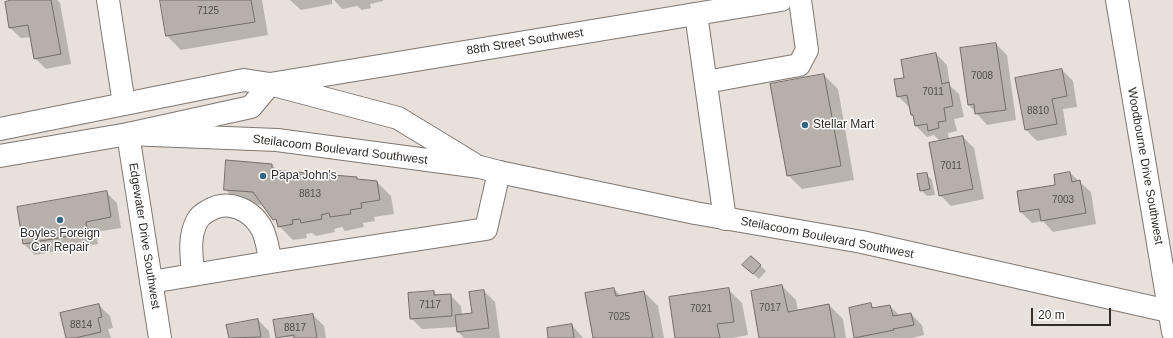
<!DOCTYPE html>
<html>
<head>
<meta charset="utf-8">
<style>
  body { margin:0 }
  #map { position:relative; width:1173px; height:338px; overflow:hidden; background:#e8e0da; font-family:Helvetica,sans-serif }
  canvas { display:block }
  .scale { position:absolute; left:1031px; top:308px; width:80px; height:18px; box-sizing:border-box; border:2px solid #312d2b; border-top:0; padding-left:5px; font-size:12px; line-height:14px; white-space:nowrap; color:#312d2b; -webkit-text-stroke:3px #fff; paint-order:stroke }
</style>
</head>
<body>
<div id="map">
<canvas width="1173" height="338"></canvas>
<div class="scale">20 m</div>
</div>
<script>
const ctx = document.querySelector('canvas').getContext('2d');
ctx.lineJoin = 'round';
function paint(path, color) {
  ctx.fillStyle = color;
  ctx.fill(path, 'evenodd');
}
function strokePath(path, color, width, dash) {
  ctx.strokeStyle = color;
  ctx.lineWidth = width;
  ctx.lineCap = dash ? 'butt' : 'round';
  ctx.setLineDash(dash || []);
  ctx.stroke(path);
}
function write(font, color, halo, rows, align = 'center') {
  ctx.font = font + ' Helvetica,sans-serif';
  ctx.lineWidth = 3;
  ctx.setLineDash([]);
  ctx.textBaseline = 'middle';
  ctx.strokeStyle = halo;
  ctx.fillStyle = color;
  for (const [text, x, y, turn = 0] of rows) {
    ctx.save();
    ctx.translate(x, y);
    ctx.rotate((+turn || 0) * Math.PI / 180);
    ctx.textAlign = isNaN(turn) ? turn : align;
    if (halo) ctx.strokeText(text, 0, 0);
    ctx.fillText(text, 0, 0);
    ctx.restore();
  }
}
paint(new Path2D(`
  M13,0H57L60,3L71,64L46,69L35,58L31,37L21,38L10,28Z
  M166,0H262L268,35L181,50L167,36L161,1Z
  M290,0H332V4L301,10Z
  M334,0H383V1L370,4L371,8L362,10L357,6L342,9Z
  M996,44L1007,55L1016,120L987,125L968,104Z
  M936,54L947,65L950,86L959,94L964,117L954,119L957,131L948,133L949,140L963,137L974,148L984,199L951,206L940,195V141L934,135L927,137L916,126L911,107H909L898,96L905,78Z
  M1062,70L1073,81L1077,107L1063,109L1067,135L1037,141L1026,130Z
  M824,75L838,89L854,180L802,189L788,175Z
  M272,165L278,171L357,178L359,180L377,182L391,196L394,214L374,217L375,221L363,223L364,227L345,231L342,227L334,229L335,232L316,236L312,233L306,234L307,238L293,240L279,226L278,224L264,205L239,204L225,189Z
  M1070,173L1091,192L1096,224L1053,232L1043,221L1032,223L1021,212L1018,192L1057,186Z
  M926,174L932,180L935,195L927,196L921,190Z
  M106,192L117,203L121,228L96,232L98,244L35,255L24,244Z
  M760,265L766,271L759,279L750,271Z
  M782,286L796,300L798,311L829,305L843,319L846,338H760Z
  M614,289L621,296L644,292L658,306L664,338H594Z
  M728,289L742,303L748,335L732,338H676Z
  M484,291L495,302L500,338H464L458,332L457,327L422,329L411,318L434,292L437,296L450,295L461,306L462,315L473,314Z
  M870,304L874,308L890,306L900,316L911,314L922,325L924,335L912,338H856Z
  M99,305L110,316L113,328L108,329L111,338H67Z
  M313,315L324,326L326,338L277,337Z
  M258,320L269,331L270,338H230L228,325Z
  M572,325L583,338H549Z`), '#0003');
const building = new Path2D(`
  M12,0H51L61,54L34,59L28,25L9,28L5,2Z
  M160,0H251L255,22L166,36Z
  M996,43L1006,110L975,114L974,104L968,105L960,48Z
  M936,53L942,84L949,82L953,106L944,108L946,121L938,122L939,128L928,131L927,124L915,126L913,115H911L907,95L897,97L894,79L904,78L901,60Z
  M1062,69L1067,96L1052,99L1057,124L1025,130L1015,78Z
  M824,74L841,166L787,176L770,84Z
  M963,136L973,189L939,196L929,143Z
  M226,160L272,164V170L357,177V179L377,181L380,200L361,203L362,208L350,210L351,214L330,217L329,213L321,215L322,219L301,223L300,219L292,220L293,224L278,227L276,219L273,220L253,192L224,190Z
  M1070,172L1072,182L1080,180L1086,213L1041,221L1039,209L1020,212L1017,191L1055,185L1054,175Z
  M927,173L930,189L920,191L917,174Z
  M107,191L111,217L86,222L88,233L23,244L17,207Z
  M751,256L761,265L753,274L742,265Z
  M782,285L788,312L829,304L835,338H759L751,291Z
  M614,288L616,296L644,291L653,338H593L585,293Z
  M729,288L734,322L717,324L720,338H675L669,297Z
  M484,290L489,328L457,332L455,315L472,313L469,292Z
  M434,291V295L451,294L452,316L410,319L408,293Z
  M871,303L872,308L890,305L893,316L911,313L914,325L893,329L894,330L854,338L849,308Z
  M99,304L102,317L98,318L101,332L75,338H66L60,313Z
  M313,314L317,338H294V335L276,338L273,320Z
  M258,319L261,337L229,338L226,325Z
  M572,324L574,338H548L547,328Z`);
paint(building, '#b7afa9');
strokePath(building, '#746d68', 1);
const minor = new Path2D(`
  M108,0L124,104
  M1117,0L1173,332
  M696,14L725,219
  M706,82L799,65L807,50L800,0
  M128,134L160,338
  M193,275C192,257 188,238 197,221C199,217 204,213 208,211C228,198 252,210 262,229C267,238 268,252 271,262
  M151,282L271,262L486,229L499,172`);
const major = new Path2D(`
  M270,84L781,0
  M0,129L244,80L270,84L398,118L472,163
  M128,134L277,140L480,167L499,172L695,213L862,242L1173,312
  M0,156L128,134L251,107L270,84`);
strokePath(minor, '#7e7772', 24);
strokePath(major, '#7e7772', 24);
strokePath(minor, '#fff', 22);
strokePath(major, '#fff', 22);
for (const [x, y, r, color] of [
  [805,125,4,"#356785"],
  [263,176,4,"#356785"],
  [60,220,4,"#356785"]
]) {
  const dot = new Path2D();
  dot.arc(x, y, r, 0, 2 * Math.PI);
  ctx.fillStyle = color;
  ctx.fill(dot);
  strokePath(dot, '#fff', 1.5);
}
write('10px', '#524e4a', null, [
  ["7125",208,11],
  ["7008",982,76],
  ["7011",933,92],
  ["8810",1038,111],
  ["7011",951,166],
  ["8813",310,194],
  ["7003",1063,200],
  ["7117",430,305],
  ["7017",770,308],
  ["7021",701,309],
  ["7025",619,317],
  ["8814",81,325],
  ["8817",295,328]
]);
write('12px', '#312d2b', '#fff', [
  ["88th Street Southwest",525,42,-9],
  ["Steilacoom Boulevard Southwest",340,150,7],
  ["Woodbourne Drive Southwest",1145,166,80],
  ["Edgewater Drive Southwest",144,236,81],
  ["Steilacoom Boulevard Southwest",827,238,11]
]);
write('12px', '#312d2b', '#fff', [
  ["Stellar Mart",813,125],
  ["Papa John's",271,176],
  ["Boyles Foreign",60,234,"center"],
  ["Car Repair",60,248,"center"]
], 'left');
</script>
</body>
</html>
